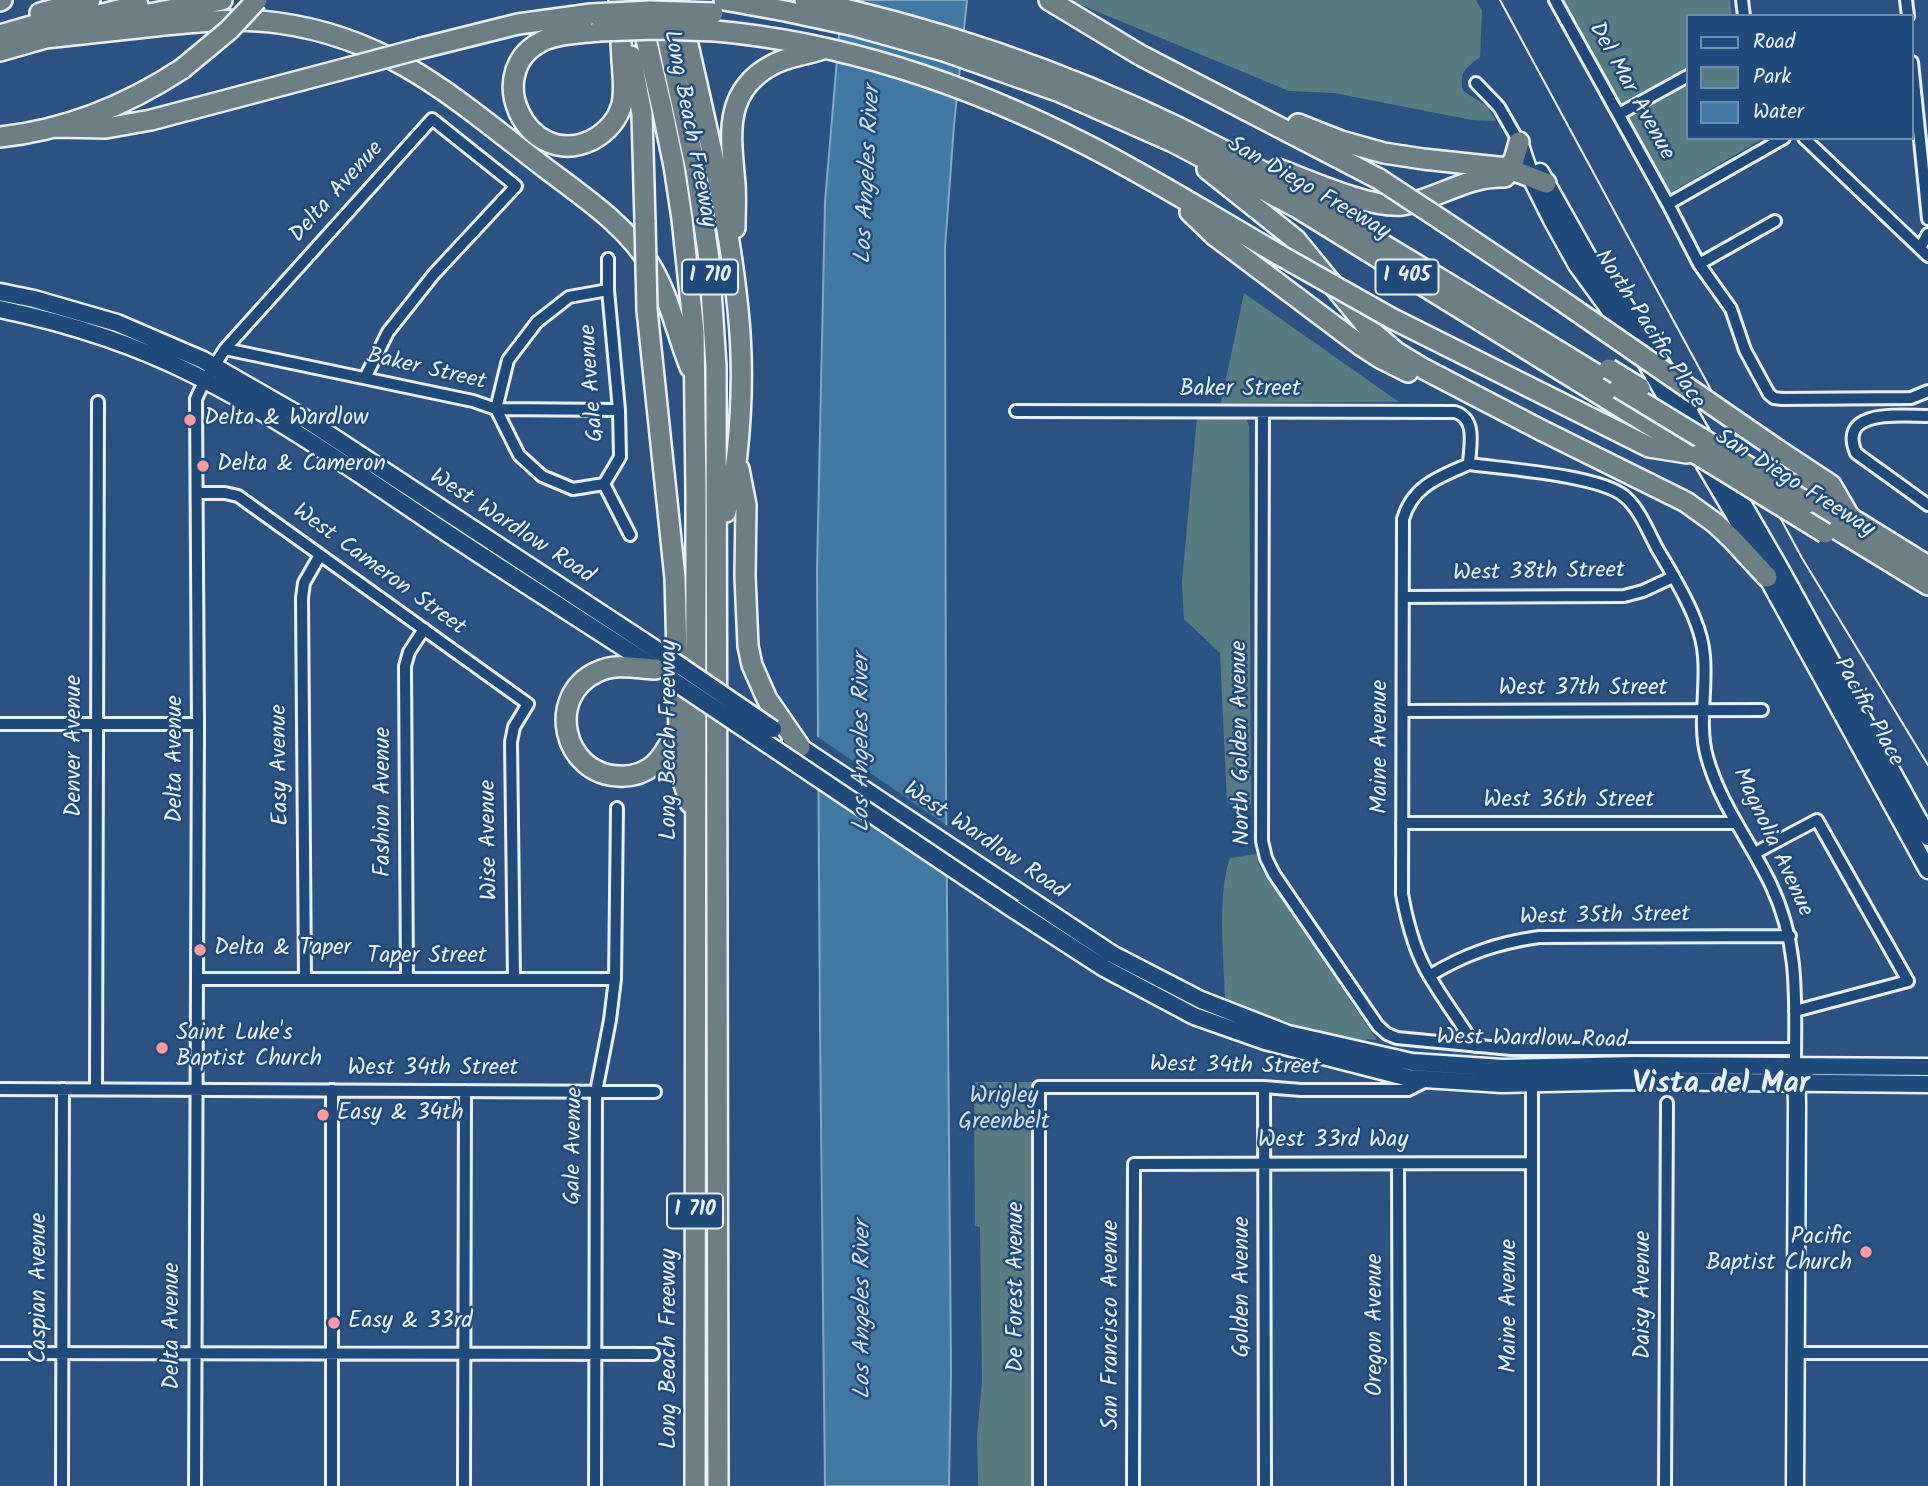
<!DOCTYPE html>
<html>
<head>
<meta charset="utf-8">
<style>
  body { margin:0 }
  #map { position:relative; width:1928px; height:1486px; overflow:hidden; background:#2c5282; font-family:Kalam,sans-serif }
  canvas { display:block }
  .legend { position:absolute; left:1686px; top:14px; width:228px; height:126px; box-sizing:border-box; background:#1f4a7a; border:2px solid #6f8dac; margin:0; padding:9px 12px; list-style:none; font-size:21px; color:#e8f1f8 }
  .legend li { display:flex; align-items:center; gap:14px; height:35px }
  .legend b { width:35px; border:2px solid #6f8dac }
</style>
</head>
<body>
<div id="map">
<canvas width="1928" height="1486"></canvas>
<ul class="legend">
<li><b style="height:9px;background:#1f4a7a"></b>Road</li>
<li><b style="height:19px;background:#577d83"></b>Park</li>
<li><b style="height:19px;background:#4378a0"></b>Water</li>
</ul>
</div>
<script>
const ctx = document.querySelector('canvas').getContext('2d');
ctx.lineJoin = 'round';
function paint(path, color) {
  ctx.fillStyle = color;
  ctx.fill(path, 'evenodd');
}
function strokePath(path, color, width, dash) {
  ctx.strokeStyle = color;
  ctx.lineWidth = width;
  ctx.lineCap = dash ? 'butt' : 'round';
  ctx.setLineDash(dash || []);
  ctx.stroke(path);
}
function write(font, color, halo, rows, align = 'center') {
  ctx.font = font + ' Kalam,sans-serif';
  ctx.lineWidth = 5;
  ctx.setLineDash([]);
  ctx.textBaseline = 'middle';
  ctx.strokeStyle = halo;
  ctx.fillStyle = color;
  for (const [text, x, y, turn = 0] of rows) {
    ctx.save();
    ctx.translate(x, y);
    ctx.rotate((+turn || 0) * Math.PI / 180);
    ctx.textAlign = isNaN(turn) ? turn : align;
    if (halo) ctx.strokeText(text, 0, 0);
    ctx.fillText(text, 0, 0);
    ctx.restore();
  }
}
paint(new Path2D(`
  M1073,0H1476L1482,11L1480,57C1466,68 1459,71 1463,91L1487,106L1496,121L1472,120L1334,93L1289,91L1074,2Z
  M1564,0H1730L1732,16H1688V138H1764L1670,193Z
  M1244,293L1399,402L1221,403Z
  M1197,417L1247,420L1249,426L1251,804L1242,809L1227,802L1220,653L1184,619L1182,582Z
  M1257,854L1258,864L1377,1040L1366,1039L1365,1043C1317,1032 1269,1020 1225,998C1224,960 1217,892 1230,858Z
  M974,1082H1033L1032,1486H978L977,1436L982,1381L980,1227L975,1226Z`), '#577d83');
const water = new Path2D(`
  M842,0H967L954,125L945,248L946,789L951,1372L949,1486H825L820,1027L817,571L825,202Z`);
paint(water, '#4378a0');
strokePath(water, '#85a8c3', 2);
paint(new Path2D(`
  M815,735L949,827L950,878L815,787Z`), '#2c5282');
const street = new Path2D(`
  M1555,0L1668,204L1699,264L1731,309L1745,350L1769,394L1774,398L1782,399L1911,398L1928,391
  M1742,0L1744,16
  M1906,0L1908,16
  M1912,62L1928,219
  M1476,83L1499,107L1519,142
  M1619,114L1688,76
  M1804,138L1928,256
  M1668,204L1784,138
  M1920,248L1928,234
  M1699,264L1775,221
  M225,349L473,401L496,409L619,410
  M1016,411L1455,412C1477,419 1470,445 1469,464
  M1263,412L1262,841L1266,858L1274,874L1378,1026L1387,1034L1397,1038L1511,1049H1795
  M1928,416C1902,416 1837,408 1856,453L1928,505
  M1469,464C1505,469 1598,475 1624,496C1640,509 1648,532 1658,550C1671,572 1686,596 1695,620C1700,632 1703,644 1704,656C1707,688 1698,726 1707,757C1720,804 1750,841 1771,885C1800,946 1795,1001 1795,1067
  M1469,464C1440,477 1413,485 1403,519L1402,894C1407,922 1415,953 1430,977C1444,1001 1461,1023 1475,1046
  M604,484L573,489L542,476L519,455L496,409L508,360L537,322L569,297L608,290
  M604,484L620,457L619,410L608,290V259
  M604,484L630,535
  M197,493H225L238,496L528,704L514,727L511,742L514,979
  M1403,597L1624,596L1643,591L1673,577
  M1403,711L1762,710
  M0,724H198
  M1402,823H1735
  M1755,853L1817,820L1908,981L1795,1011
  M1429,976C1465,954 1497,943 1539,937L1790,936
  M197,979H615
  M305,979L302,598L304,583L320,555
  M407,979L405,666L409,652L424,629
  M1532,1084V1486
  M1264,1087L1265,1486
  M0,1089L655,1092
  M96,1089L98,402
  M332,1090V1486
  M1398,1164L1399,1486
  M0,1353L653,1354
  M1795,1353H1928
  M62,1486L63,1089
  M195,1486L198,724L196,399L205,380L225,349L432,119L516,186L434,274L388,332L365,378
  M464,1486L465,1091
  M595,1486L596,1092L610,1020L615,979L617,808
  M1039,1486V1087H1264L1301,1090H1408L1426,1081
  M1133,1486L1134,1164L1532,1163
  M1665,1486L1667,1103`);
const secondary = new Path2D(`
  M1519,142L1531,178L1552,220L1577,265L1639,350L1683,426
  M1540,172L1589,259L1621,300L1650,344L1706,442
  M0,292L34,299L117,323L203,360L304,418L669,658
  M0,309C67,323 134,344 195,375C280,418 359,474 438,527C510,575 583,621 655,668
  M1701,458L1734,514L1767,577L1928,870
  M1723,470L1779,567L1928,837
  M791,741L1112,954L1201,1000L1288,1034L1412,1062L1503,1068L1635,1065L1928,1067
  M1013,909L1104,968L1194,1016L1265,1041L1409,1078L1502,1084L1635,1081L1928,1084
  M1795,1486L1797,1103L1796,1072`);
const highway = new Path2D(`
  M637,0L662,108L674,166L682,219L694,332L696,493L695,1486
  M659,0L696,170L709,259L716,366L718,1486
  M678,0C700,101 728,207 738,310C743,357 742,407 737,454C735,474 730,493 726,512
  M724,0L785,11L855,26L944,51L1060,92L1173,142L1296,207L1698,455
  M805,0C950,31 1092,81 1223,150C1275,177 1324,208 1374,239C1456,288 1537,338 1619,388
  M1049,0L1140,55L1379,179
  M0,1L2,0
  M40,13L90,0
  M123,19L222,0
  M48,28L138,5
  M599,31C582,33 563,33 547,39C478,67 526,172 592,140C607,132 618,119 622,104C625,90 623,75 622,61C621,41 620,22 619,2
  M716,31C847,43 972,86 1089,146C1155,180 1219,220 1283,257
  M0,35L59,18
  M45,38C82,34 119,30 156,26C197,22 237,17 278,23C391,38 458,101 544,167C583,197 627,225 652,268C670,299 677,335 690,367
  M422,48L518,24L591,14
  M0,51L56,35
  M631,56L642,114L645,222
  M1298,124L1341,141L1384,153L1423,159L1507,168L1546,183
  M55,127L106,128L151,120L340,70
  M0,137C66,130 127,105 182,69
  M1207,169L1296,240L1369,329L1396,352L1424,369L1541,430L1686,502L1715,523L1732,539L1767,577
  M1278,169C1308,180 1372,209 1402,205C1438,199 1468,175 1505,177
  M1500,176L1514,160L1519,142
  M1190,212L1215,236L1360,345L1380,358L1408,372
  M1443,221L1552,294
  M735,228C735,213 736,199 735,184C731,137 722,92 772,65C788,56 806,55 823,49
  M647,310L675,578L680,772L690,803
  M1391,318L1649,447L1687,453
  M1778,450L1831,485L1848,514
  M739,469L746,505L745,576L748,646L752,665L767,699L800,747
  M1796,484L1928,566
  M1815,516L1928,585
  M656,669C636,668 615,663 597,672C545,696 563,775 619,776C632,777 644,773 654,765C665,755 671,741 678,728`);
strokePath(street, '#e8f1f8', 16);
strokePath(secondary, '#e8f1f8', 21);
strokePath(highway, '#e8f1f8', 24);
strokePath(street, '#1f4a7a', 10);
strokePath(secondary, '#1f4a7a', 16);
strokePath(highway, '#6d7e84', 19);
strokePath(new Path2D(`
  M1500,0L1802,558L1928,765`), '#e8f1f8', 2);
const secondaryBridge = new Path2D(`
  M669,658L773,729
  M669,678L1013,909`);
const highwayBridge = new Path2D(`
  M591,14L650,11L713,13
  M599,31L656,29L716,31
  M182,69L229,30L257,0
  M340,70L422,48
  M1379,179L1443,221
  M645,222L647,310
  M1283,257L1391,318
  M1552,294L1778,450
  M1609,369L1640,388
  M1619,388L1808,503
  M1698,455L1825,533`);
strokePath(secondaryBridge, '#e8f1f8', 21, []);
strokePath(highwayBridge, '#e8f1f8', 24, []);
strokePath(secondaryBridge, '#1f4a7a', 16);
strokePath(highwayBridge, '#6d7e84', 19);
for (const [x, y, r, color] of [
  [190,420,7,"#ff9aa2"],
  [203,466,7,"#ff9aa2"],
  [200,950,7,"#ff9aa2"],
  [162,1048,7,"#ff9aa2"],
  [323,1115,7,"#ff9aa2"],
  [1866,1252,7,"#ff9aa2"],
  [334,1323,7,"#ff9aa2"]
]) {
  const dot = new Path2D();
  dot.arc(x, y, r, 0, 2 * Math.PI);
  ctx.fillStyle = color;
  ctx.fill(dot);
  strokePath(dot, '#1f4a7a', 2.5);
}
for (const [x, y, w] of [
  [710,277,56],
  [1407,277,63],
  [695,1211,56]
]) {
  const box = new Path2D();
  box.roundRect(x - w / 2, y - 17.5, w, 35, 5);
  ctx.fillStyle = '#1f4a7a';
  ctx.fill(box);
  strokePath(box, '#e8f1f8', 2);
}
write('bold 21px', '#e8f1f8', null, [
  ["I 710",710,277],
  ["I 405",1407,277],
  ["I 710",695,1211]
]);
write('23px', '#e8f1f8', '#1f4a7a', [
  ["Del Mar Avenue",1630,92,61],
  ["Long Beach Freeway",688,129,79],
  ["San Diego Freeway",1308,190,30],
  ["Delta Avenue",338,193,-48],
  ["North Pacific Place",1648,330,57],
  ["Baker Street",426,371,13],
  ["Gale Avenue",594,383,-94],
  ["Baker Street",1240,391],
  ["San Diego Freeway",1794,485,32],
  ["West Wardlow Road",511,528,33],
  ["West Cameron Street",378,571,36],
  ["West 38th Street",1539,574,-1],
  ["West 37th Street",1583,690],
  ["Pacific Place",1867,713,61],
  ["Long Beach Freeway",671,740,-90],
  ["North Golden Avenue",1243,743,-91],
  ["Denver Avenue",76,746,-90],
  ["Maine Avenue",1382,747,-90],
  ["Delta Avenue",177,759,-90],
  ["Easy Avenue",282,765,-91],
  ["Fashion Avenue",385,802,-90],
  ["West 36th Street",1569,802],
  ["Wise Avenue",491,840,-91],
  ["West Wardlow Road",984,842,34],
  ["Magnolia Avenue",1771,843,65],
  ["West 35th Street",1605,918,-1],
  ["Taper Street",427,958],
  ["West Wardlow Road",1532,1041,1],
  ["West 34th Street",1235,1068,1],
  ["West 34th Street",433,1070],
  ["West 33rd Way",1333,1142],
  ["Gale Avenue",576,1146,-89],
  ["De Forest Avenue",1018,1287,-90],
  ["Golden Avenue",1244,1287,-90],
  ["Caspian Avenue",41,1288,-90],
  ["Daisy Avenue",1645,1295,-90],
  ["Maine Avenue",1511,1306,-90],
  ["San Francisco Avenue",1113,1325,-90],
  ["Oregon Avenue",1377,1325,-90],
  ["Delta Avenue",174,1326,-90],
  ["Long Beach Freeway",671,1349,-90]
]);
write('23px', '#e8f1f8', '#1f4a7a', [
  ["Delta & Wardlow",204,420],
  ["Delta & Cameron",217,466],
  ["Delta & Taper",214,950],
  ["Saint Luke's",176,1035],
  ["Baptist Church",176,1061],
  ["Easy & 34th",337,1115],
  ["Pacific",1852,1239,"right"],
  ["Baptist Church",1852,1265,"right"],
  ["Easy & 33rd",348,1323]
], 'left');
write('23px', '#d2e0e6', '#1f4a7a', [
  ["Wrigley",1004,1098],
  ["Greenbelt",1004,1124]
]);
write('italic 24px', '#cfdfeb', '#1f4a7a', [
  ["Los Angeles River",870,175,-87],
  ["Los Angeles River",864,743,-90],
  ["Los Angeles River",865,1310,-90]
]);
write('bold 30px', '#e8f1f8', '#1f4a7a', [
  ["Vista del Mar",1721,1087]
]);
</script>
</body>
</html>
